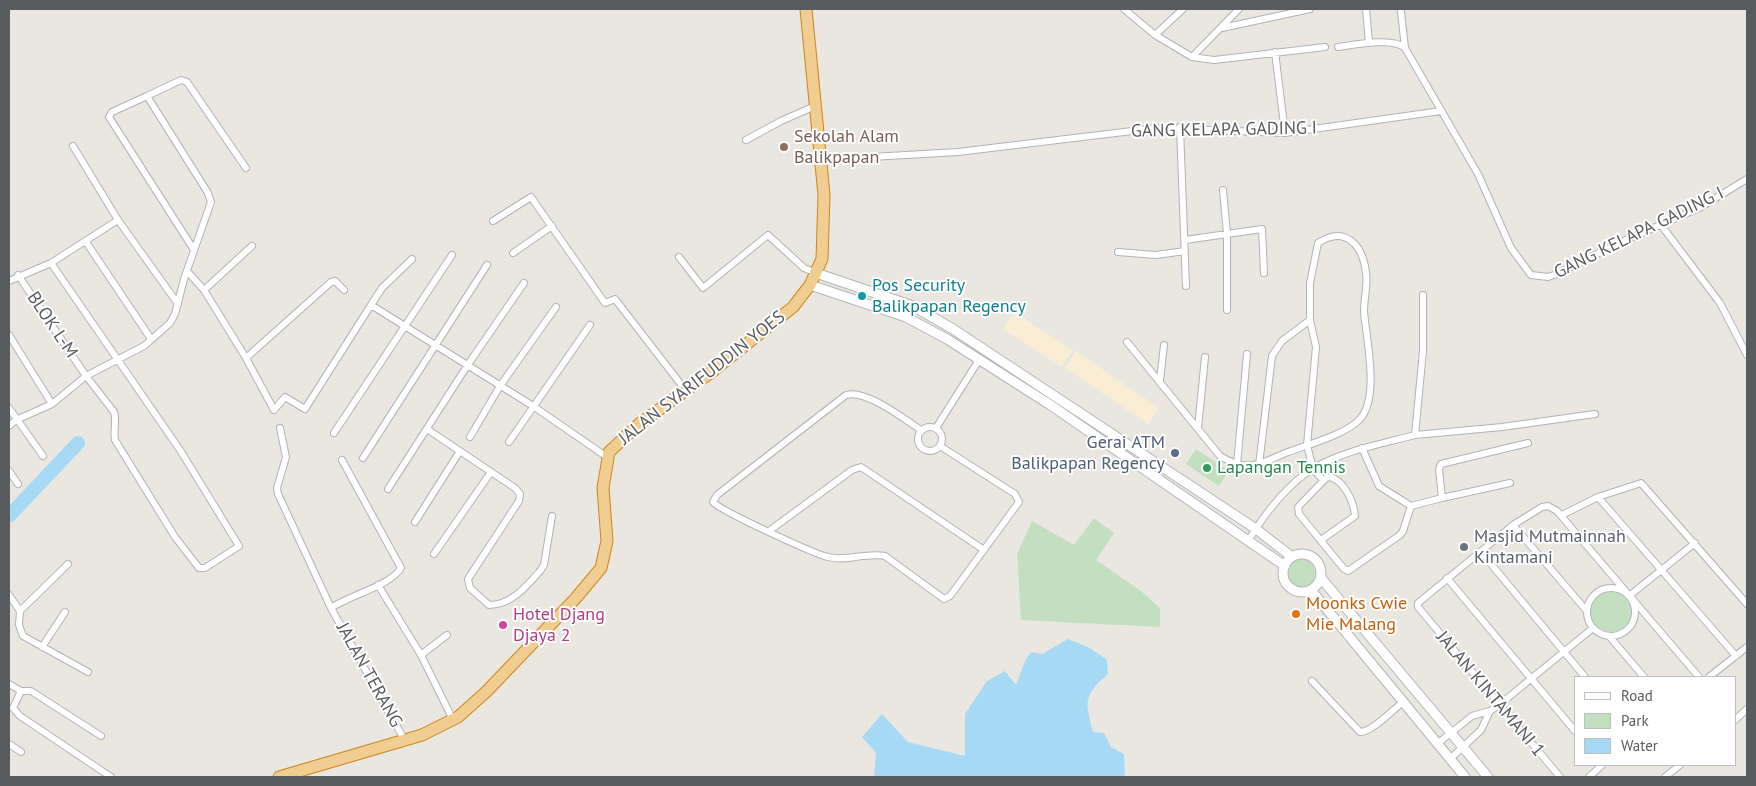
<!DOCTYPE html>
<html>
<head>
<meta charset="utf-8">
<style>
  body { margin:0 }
  #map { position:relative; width:1756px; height:786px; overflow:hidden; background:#eae7e0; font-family:"PT Sans",sans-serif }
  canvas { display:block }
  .frame { position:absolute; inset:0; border:10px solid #595c5f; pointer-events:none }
  .legend { position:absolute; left:1574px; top:676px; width:162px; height:90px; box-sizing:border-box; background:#fff; border:1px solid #bdbebf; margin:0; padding:6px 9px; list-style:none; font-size:15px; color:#595c5f }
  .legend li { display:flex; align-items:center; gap:10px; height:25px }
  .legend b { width:25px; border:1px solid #bdbebf }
</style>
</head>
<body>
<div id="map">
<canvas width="1756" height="786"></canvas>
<div class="frame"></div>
<ul class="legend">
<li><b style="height:6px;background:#fff"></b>Road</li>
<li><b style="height:14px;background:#c2dfbf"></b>Park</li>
<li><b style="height:14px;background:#a6daf4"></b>Water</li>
</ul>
</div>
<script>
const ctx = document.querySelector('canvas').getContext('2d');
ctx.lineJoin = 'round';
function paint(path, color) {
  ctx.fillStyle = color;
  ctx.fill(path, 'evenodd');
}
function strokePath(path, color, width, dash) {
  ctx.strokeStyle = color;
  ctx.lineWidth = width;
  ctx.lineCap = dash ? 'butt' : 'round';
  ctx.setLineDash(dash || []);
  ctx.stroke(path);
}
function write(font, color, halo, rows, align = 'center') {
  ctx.font = font + ' "PT Sans",sans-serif';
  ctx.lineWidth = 4;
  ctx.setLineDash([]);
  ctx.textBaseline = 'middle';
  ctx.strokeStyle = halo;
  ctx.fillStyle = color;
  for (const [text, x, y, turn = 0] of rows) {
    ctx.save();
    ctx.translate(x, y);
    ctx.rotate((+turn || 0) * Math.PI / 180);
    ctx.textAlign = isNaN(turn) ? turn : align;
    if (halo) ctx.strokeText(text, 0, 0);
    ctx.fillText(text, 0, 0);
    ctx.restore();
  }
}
paint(new Path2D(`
  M1014,312L1073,350L1062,367L1003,329Z
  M1076,351L1159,408L1148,424L1065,368Z`), '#f9edd6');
paint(new Path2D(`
  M1196,449L1229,471L1219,486L1186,464Z
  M1094,518L1114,533L1096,560L1141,591L1160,608V627L1021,620L1017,554L1032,521L1074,545Z
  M1287 573a14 14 0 1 1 28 0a14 14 0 1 1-28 0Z
  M1590 611a21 21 0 1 1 42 0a21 21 0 1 1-42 0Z`), '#c2dfbf');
paint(new Path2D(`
  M1068,639L1090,648L1107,660L1108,674C1083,696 1085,701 1093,732L1104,733L1111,747L1124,754L1125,777H874L876,753L862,737L882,714L908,742L965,756V714L987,681L1005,671L1016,685L1025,661L1031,652L1042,654Z`), '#a6daf4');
strokePath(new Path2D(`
  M9,516L78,443`), '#a6daf4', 14);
const street = new Path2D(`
  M1124,9L1155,35L1192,57L1214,60L1325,47
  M1366,9L1369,43
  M1401,12L1405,48
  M1222,28L1310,9
  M1155,35L1183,9
  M1338,47C1354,45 1393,37 1405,48L1478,174L1511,248L1531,275L1548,277L1557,274L1619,243L1701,207L1747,179
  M1275,52L1285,133
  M1192,57L1239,9
  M147,96L181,80L187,82L246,168
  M1180,127L1186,286
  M746,140L781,121L815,106
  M73,146L118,220L178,304
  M819,160L958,152L1157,128L1285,133L1441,111
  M1223,190L1227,234V310
  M493,221L531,197L605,303L615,299L686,391
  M1661,225L1720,303L1747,355
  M1185,240L1262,229L1264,273
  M86,242L151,339
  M1118,252L1156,255L1185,251
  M513,253L552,226
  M679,257L703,288L768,235L804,268L816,273
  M412,259L382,288L371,305L533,406L607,457
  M187,271L204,290L246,358L274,410L285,397L305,409L371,305
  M18,275L86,376L114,412C117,422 113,430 115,440L175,537L199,568H205L239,546L180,450L51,263
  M9,281L51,263L118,220
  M204,290L252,246
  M1423,295V351L1415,435L1502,427L1595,414
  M9,335L52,404
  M1127,342L1220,456C1249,474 1260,463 1288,452C1307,445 1347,434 1360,419C1380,397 1366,338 1364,311C1364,298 1368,285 1366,273C1363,245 1345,225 1318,243L1310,283V320L1316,347L1307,445L1313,469L1323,480
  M246,358L331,282L335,281L344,290
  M1160,380L1164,345
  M9,408L43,456
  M9,426L16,420L52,404L86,376L144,346L170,323L175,314L184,279L211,202L208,193L147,96L112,112L109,117L194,250
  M918 439a12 12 0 1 1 24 0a12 12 0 1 1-24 0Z
  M280,428L286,457L277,488L278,494L331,608L405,741
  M936,428L979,360
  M1198,428L1205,357
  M427,429L515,488L520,494L519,501L468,579L470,588L489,605C511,605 526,587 540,571L544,565L552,516
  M921,430C904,419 866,389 846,395L717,495L713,502C719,510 814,554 828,557C846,562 866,552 885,556L944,599L950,596L1019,502L1015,494L940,446
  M334,433L452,255
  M470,437L500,386L556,307
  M509,442L590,325
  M1362,448L1379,486L1411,506L1442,498L1439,469L1441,464L1528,443
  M363,458L487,265
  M1237,465L1247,354
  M1259,465L1272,356L1282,341L1310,320
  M9,471L18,484
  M388,489L467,366L524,283
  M1598,497L1736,656
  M1442,498L1510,483
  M1562,515L1598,497L1641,483L1747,604
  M415,522L460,451
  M1513,525L1586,610
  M769,531L852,470L861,467L984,550
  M1321,540L1355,516C1354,502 1343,477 1327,477L1298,507L1299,514L1344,569L1348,571L1400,535L1403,531L1411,506
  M1248,541C1264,515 1286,486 1312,469C1342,451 1381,444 1415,435
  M1481,552L1585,677
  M434,554L491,472
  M1447,578L1575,731
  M378,585L421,655L453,720
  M1587 612a24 24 0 1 1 48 0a24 24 0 1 1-48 0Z
  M9,595L20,611L19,625L23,636L88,672
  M1629,596L1695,543
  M331,608C350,595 390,586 401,568L342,460
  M20,611L68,564
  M1609,636L1644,677
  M42,647L65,612
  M421,655L447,635
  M1709,677L1747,647
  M1312,681L1360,732C1371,733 1394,709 1403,702
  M9,684L21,691L13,708L20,716L111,777
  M21,691H31L101,736
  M1735,720L1747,709
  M9,744L21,752
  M1437,744L1472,716L1490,711L1499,705L1593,628
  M1450,759L1481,730L1490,711
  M1560,777L1418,607V603L1513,525L1542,507L1548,506L1557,511L1699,677
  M1589,777L1602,765
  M1665,777L1680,765`);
const secondary = new Path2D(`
  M816,273L913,306L953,329L1256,529L1292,557
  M810,285L906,317L947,339L1049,404L1285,566
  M1283 573a19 19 0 1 1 38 0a19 19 0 1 1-38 0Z
  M1321,578L1488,777
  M1311,590L1465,777`);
const highway = new Path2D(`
  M279,777L422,735L458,717L486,692L575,599L601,568L607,541L603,488L609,452L639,424L713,371L793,307L810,285L822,259L824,195L806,9`);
strokePath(street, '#b0b3b6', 8);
strokePath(secondary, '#b2b5b9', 11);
strokePath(highway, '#d0841a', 13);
strokePath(street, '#fff', 6);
strokePath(secondary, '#fff', 9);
strokePath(highway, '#f0ce91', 11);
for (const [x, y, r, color] of [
  [784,147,5,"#8d6e63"],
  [862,296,5,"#0f9aa8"],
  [1175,453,5,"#5c6f8a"],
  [1207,468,5,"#2e9e5b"],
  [1464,547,5,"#6b7280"],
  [1296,614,5,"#e8710a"],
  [503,625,5,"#d1479c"]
]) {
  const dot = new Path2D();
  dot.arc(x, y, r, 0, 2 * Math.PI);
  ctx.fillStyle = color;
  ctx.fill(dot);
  strokePath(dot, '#fff', 2);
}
write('18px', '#595c5f', '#fff', [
  ["GANG KELAPA GADING I",1224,130,-1],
  ["GANG KELAPA GADING I",1639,233,-26],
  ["BLOK L-M",52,325,56],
  ["JALAN SYARIFUDDIN YOES",702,378,-38],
  ["JALAN TERANG",369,675,61],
  ["JALAN KINTAMANI 1",1490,694,50]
]);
write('18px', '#785e54', '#fff', [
  ["Sekolah Alam",794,137],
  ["Balikpapan",794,158]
], 'left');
write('18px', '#0d838f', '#fff', [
  ["Pos Security",872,286],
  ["Balikpapan Regency",872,307]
], 'left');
write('18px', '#4e5e75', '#fff', [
  ["Gerai ATM",1165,443],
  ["Balikpapan Regency",1165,464]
], 'right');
write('18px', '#27864d', '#fff', [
  ["Lapangan Tennis",1217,468]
], 'left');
write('18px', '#5b616d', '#fff', [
  ["Masjid Mutmainnah",1474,537],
  ["Kintamani",1474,558]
], 'left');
write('18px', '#c56008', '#fff', [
  ["Moonks Cwie",1306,604],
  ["Mie Malang",1306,625]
], 'left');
write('18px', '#b23c85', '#fff', [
  ["Hotel Djang",513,615],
  ["Djaya 2",513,636]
], 'left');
</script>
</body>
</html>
